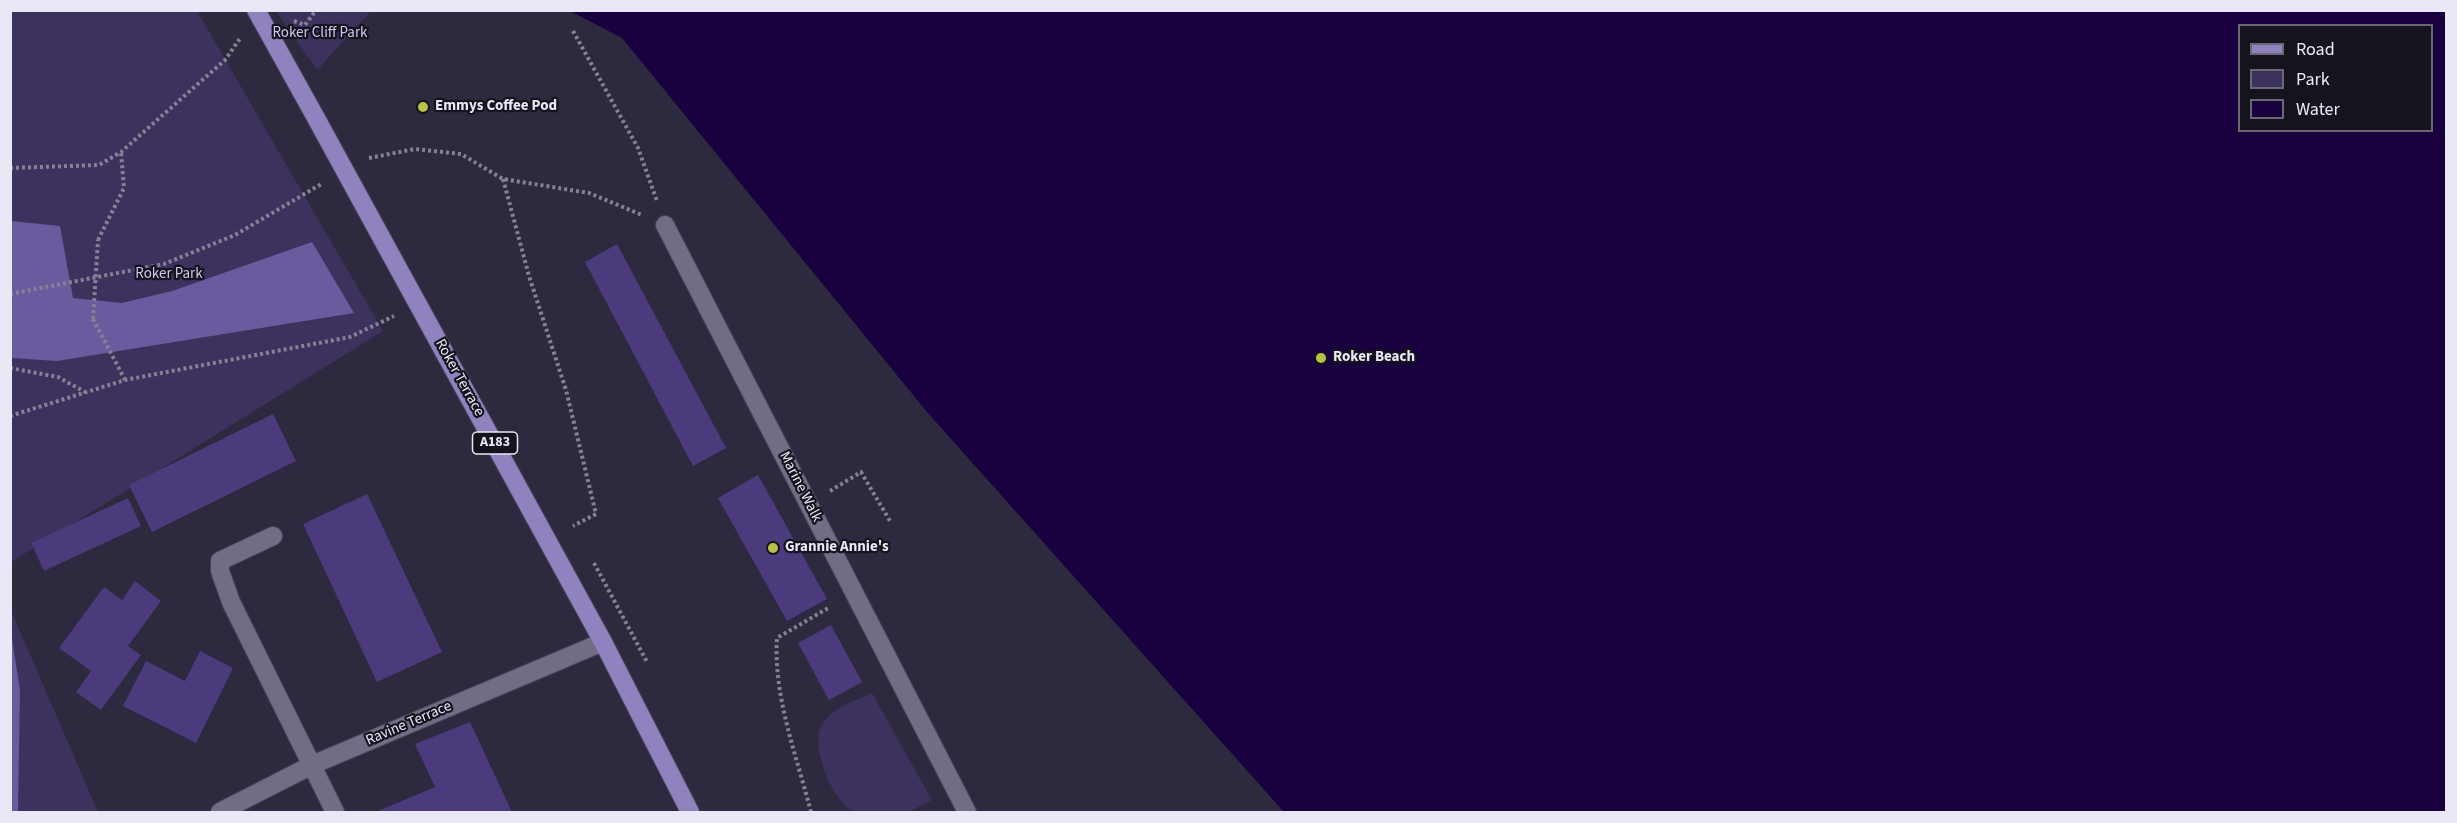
<!DOCTYPE html>
<html>
<head>
<meta charset="utf-8">
<style>
  body { margin:0 }
  #map { position:relative; width:2457px; height:823px; overflow:hidden; background:#2d293f; font-family:"Source Sans 3",sans-serif }
  canvas { display:block }
  .frame { position:absolute; inset:0; border:12px solid #eae8f7; pointer-events:none }
  .legend { position:absolute; left:2238px; top:24px; width:195px; height:108px; box-sizing:border-box; background:#15131d; border:2px solid #6a6874; margin:0; padding:8px 10px; list-style:none; font-size:18px; color:#eae8f7 }
  .legend li { display:flex; align-items:center; gap:12px; height:30px }
  .legend b { width:30px; border:2px solid #6a6874 }
</style>
</head>
<body>
<div id="map">
<canvas width="2457" height="823"></canvas>
<div class="frame"></div>
<ul class="legend">
<li><b style="height:8px;background:#8f82be"></b>Road</li>
<li><b style="height:16px;background:#3c325d"></b>Park</li>
<li><b style="height:16px;background:#19003e"></b>Water</li>
</ul>
</div>
<script>
const ctx = document.querySelector('canvas').getContext('2d');
ctx.lineJoin = 'round';
function paint(path, color) {
  ctx.fillStyle = color;
  ctx.fill(path, 'evenodd');
}
function strokePath(path, color, width, dash) {
  ctx.strokeStyle = color;
  ctx.lineWidth = width;
  ctx.lineCap = dash ? 'butt' : 'round';
  ctx.setLineDash(dash || []);
  ctx.stroke(path);
}
function write(font, color, halo, rows, align = 'center') {
  ctx.font = font + ' "Source Sans 3",sans-serif';
  ctx.lineWidth = 4.5;
  ctx.setLineDash([]);
  ctx.textBaseline = 'middle';
  ctx.strokeStyle = halo;
  ctx.fillStyle = color;
  for (const [text, x, y, turn = 0] of rows) {
    ctx.save();
    ctx.translate(x, y);
    ctx.rotate((+turn || 0) * Math.PI / 180);
    ctx.textAlign = isNaN(turn) ? turn : align;
    if (halo) ctx.strokeText(text, 0, 0);
    ctx.fillText(text, 0, 0);
    ctx.restore();
  }
}
paint(new Path2D(`
  M11,11H197L383,331L11,562Z
  M276,11H371L317,70Z
  M10,608L98,812H11Z
  M872,693L932,800C924,804 915,809 907,812C899,814 863,815 856,812C833,806 809,744 822,724C833,707 855,701 872,693Z`), '#3c325d');
paint(new Path2D(`
  M11,221L60,226L73,298L122,303L172,291L312,242L354,313L57,361L11,358Z
  M10,626L20,690L18,812H10Z`), '#6a5a9e');
paint(new Path2D(`
  M570,11H2446V812H1284L927,412L622,38ZM2240,26H2432V130H2240Z`), '#19003e');
paint(new Path2D(`
  M617,244L726,448L693,466L585,262Z
  M273,414L296,461L152,532L129,485Z
  M758,475L827,599L787,621L718,498Z
  M367,494L442,652L377,682L303,524Z
  M128,498L141,526L44,571L31,543Z
  M135,581L161,601L128,646L141,655L101,710L76,692L91,671L59,648L104,587L122,600Z
  M831,625L862,682L829,700L798,643Z
  M200,651L233,668L196,743L123,706L146,661L185,681Z
  M470,722L512,812H376L435,787L415,744Z`), '#4c3b7c');
const lane = new Path2D(`
  M665,225L967,812
  M273,536L220,561V571L231,602L335,812`);
const street = new Path2D(`
  M220,812L312,765L603,642`);
const primary = new Path2D(`
  M256,10L316,118
  M386,246L603,642L690,812`);
strokePath(lane, '#494557', 20);
strokePath(street, '#494557', 20);
strokePath(primary, '#494557', 20);
strokePath(new Path2D(`
  M294,21L305,25L316,10
  M573,31L638,148L657,201
  M369,158L415,149L461,154L503,179L589,193L642,215
  M10,168L99,165L121,152L225,60L241,37
  M503,179L529,276L566,390L596,514L573,526
  M98,240L124,188L121,152
  M10,294L164,264L235,235L323,183
  M93,319L125,380
  M10,368L58,377L85,392
  M10,416L125,380L350,337L394,316
  M830,491L861,472L890,521
  M594,563L647,662
  M811,812C797,757 773,696 777,638L830,607`), '#858295', 4, [3, 3]);
strokePath(lane, '#726d87', 18);
strokePath(street, '#726d87', 18);
strokePath(primary, '#8f82be', 18);
const primaryBridge = new Path2D(`
  M316,118L386,246`);
strokePath(primaryBridge, '#494557', 20, []);
strokePath(new Path2D(`
  M93,319L98,240`), '#858295', 4, [3, 3]);
strokePath(primaryBridge, '#8f82be', 18);
for (const [x, y, r, color] of [
  [423,107,6,"#b8c147"],
  [1321,358,6,"#b8c147"],
  [773,548,6,"#b8c147"]
]) {
  const dot = new Path2D();
  dot.arc(x, y, r, 0, 2 * Math.PI);
  ctx.fillStyle = color;
  ctx.fill(dot);
  strokePath(dot, '#15131d', 2);
}
for (const [x, y, w] of [
  [495,443,45]
]) {
  const box = new Path2D();
  box.roundRect(x - w / 2, y - 11, w, 22, 4.5);
  ctx.fillStyle = '#15131d';
  ctx.fill(box);
  strokePath(box, '#eae8f7', 1.5);
}
write('bold 14px', '#eae8f7', null, [
  ["A183",495,443]
]);
write('15px', '#cfc8f0', '#15131d', [
  ["Roker Cliff Park",320,34],
  ["Roker Park",169,275]
]);
write('bold 15px', '#eae8f7', '#15131d', [
  ["Emmys Coffee Pod",435,107],
  ["Roker Beach",1333,358],
  ["Grannie Annie's",785,548]
], 'left');
write('15px', '#eae8f7', '#15131d', [
  ["Roker Terrace",459,378,61],
  ["Marine Walk",800,487,63],
  ["Ravine Terrace",409,724,-23]
]);
</script>
</body>
</html>
